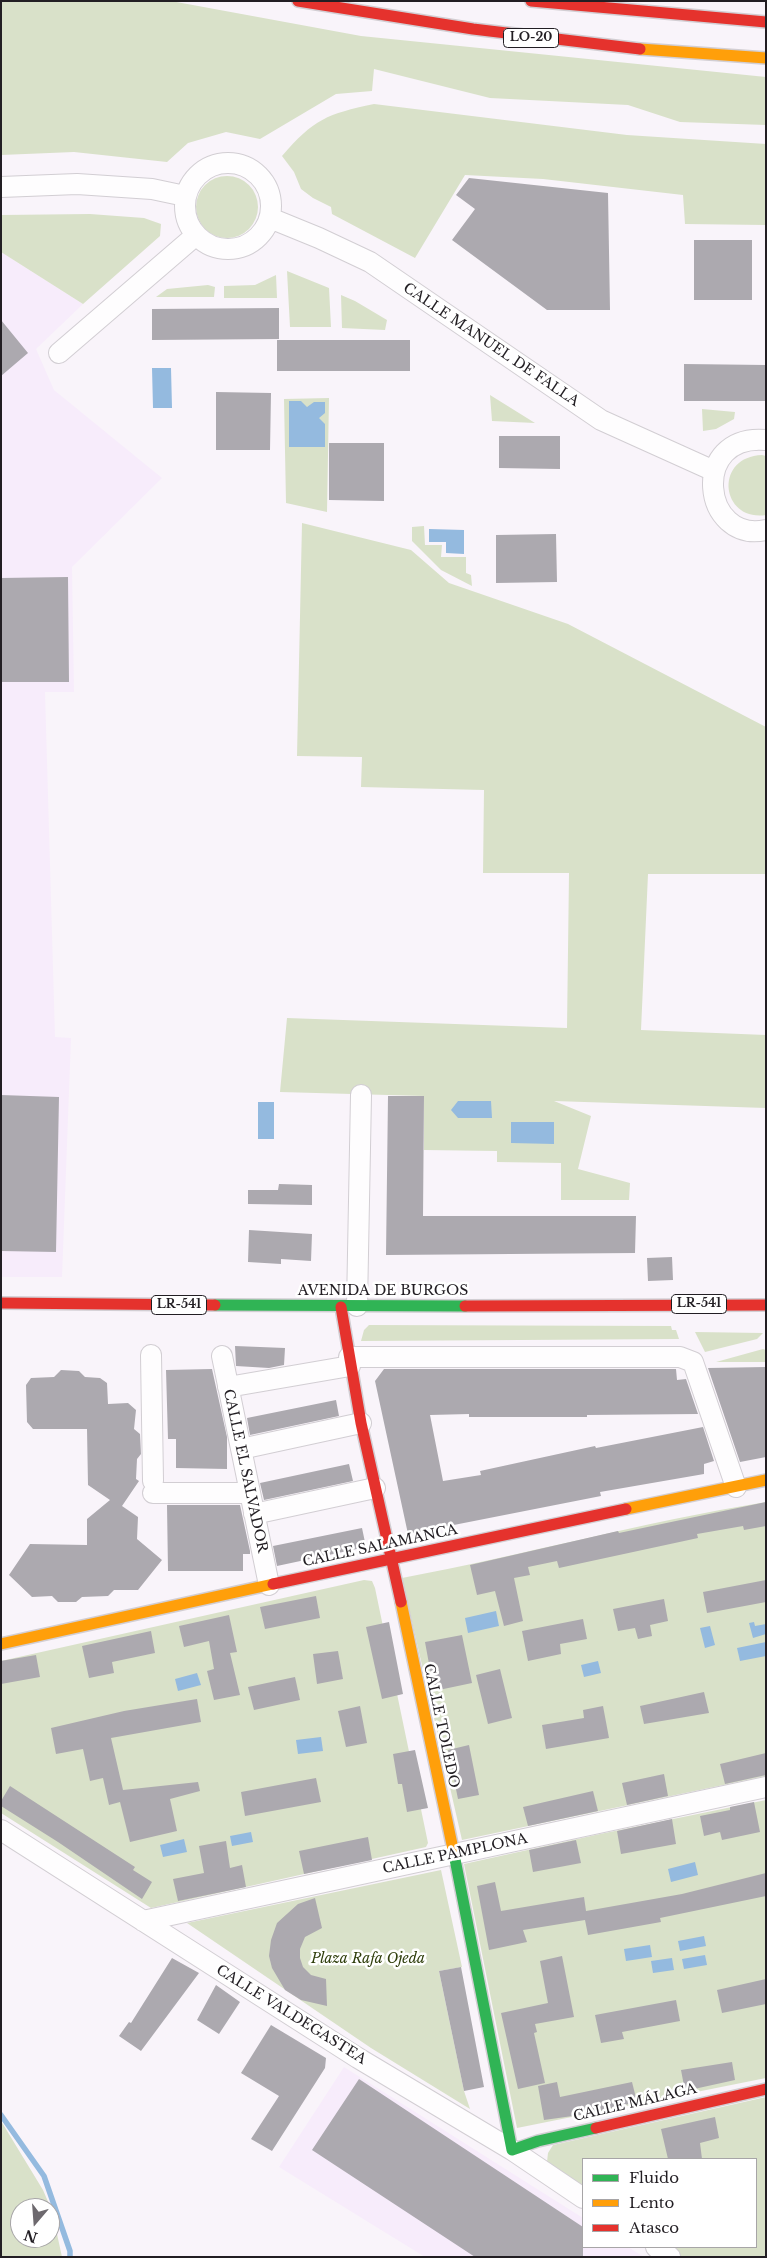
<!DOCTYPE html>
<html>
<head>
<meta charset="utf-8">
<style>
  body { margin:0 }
  #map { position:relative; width:767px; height:2258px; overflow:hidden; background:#f9f4fa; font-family:"Libre Baskerville",serif }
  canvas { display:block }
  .frame { position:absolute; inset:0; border:2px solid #221e23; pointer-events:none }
  .legend { position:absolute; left:582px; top:2158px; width:175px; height:90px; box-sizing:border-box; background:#fff; border:1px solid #a7a5a7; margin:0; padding:6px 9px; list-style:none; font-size:15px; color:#221e23 }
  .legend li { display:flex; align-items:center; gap:10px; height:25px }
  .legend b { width:25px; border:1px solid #a7a5a7 }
  .north { position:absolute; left:10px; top:2198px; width:50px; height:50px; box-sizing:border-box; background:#fff; border:1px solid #a7a5a7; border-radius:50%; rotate:198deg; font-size:14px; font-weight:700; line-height:20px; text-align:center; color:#221e23 }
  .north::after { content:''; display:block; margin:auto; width:18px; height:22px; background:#6d696e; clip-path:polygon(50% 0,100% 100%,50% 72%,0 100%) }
</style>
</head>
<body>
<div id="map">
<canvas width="767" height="2258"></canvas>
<div class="frame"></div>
<ul class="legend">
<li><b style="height:6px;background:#30b455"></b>Fluido</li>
<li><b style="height:6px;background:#ff9f0a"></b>Lento</li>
<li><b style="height:6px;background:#e5322d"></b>Atasco</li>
</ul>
<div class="north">N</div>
</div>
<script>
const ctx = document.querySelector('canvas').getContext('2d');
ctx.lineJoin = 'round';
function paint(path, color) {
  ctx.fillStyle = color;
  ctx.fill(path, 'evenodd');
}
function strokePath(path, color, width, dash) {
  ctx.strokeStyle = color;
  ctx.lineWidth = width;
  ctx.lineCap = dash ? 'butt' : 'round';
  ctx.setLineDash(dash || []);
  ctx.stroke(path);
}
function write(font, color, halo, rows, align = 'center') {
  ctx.font = font + ' "Libre Baskerville",serif';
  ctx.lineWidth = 5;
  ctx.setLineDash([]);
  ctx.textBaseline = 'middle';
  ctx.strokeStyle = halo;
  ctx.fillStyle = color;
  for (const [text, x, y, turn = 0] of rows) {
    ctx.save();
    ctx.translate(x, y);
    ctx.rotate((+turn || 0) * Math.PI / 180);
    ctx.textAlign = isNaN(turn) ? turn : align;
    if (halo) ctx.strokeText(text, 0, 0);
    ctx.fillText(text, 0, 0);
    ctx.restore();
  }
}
paint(new Path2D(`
  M1,252L83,304L36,349L54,390L162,478L72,567L74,692H45L55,1037L71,1038L62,1277H1Z
  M344,2067L583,2218V2247H628L644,2257H425L279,2167Z`), '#f7ecfb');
paint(new Path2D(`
  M1,1H171L361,36L766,77V125L680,122L628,105L490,98L374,69L372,91L336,94L260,139L226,132L188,143L167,162L74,152L1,155Z
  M374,104L627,135L766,144V225L685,224L683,195L543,179L465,175L415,258L332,214L331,207L313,198L301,189L294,172L282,156C314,119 327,114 374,104Z
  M196 207a31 31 0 1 1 62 0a31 31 0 1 1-62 0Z
  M90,214L144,218L161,224L160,236L83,304L1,252V215Z
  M287,271L329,288L331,327H290Z
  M276,275L277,298H224V286L255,285Z
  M208,285L215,287L214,297H156L167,289Z
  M341,295L355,301L387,320L385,330L342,328Z
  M490,395L535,423L492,421Z
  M329,398L327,512L286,503L284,399Z
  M702,409L735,412L734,419L716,429L703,431Z
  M762,455L766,456V515C721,522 713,457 762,455Z
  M302,523L411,550L449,583L568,624L766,727V874H648L641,1030L766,1035V1108L554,1101L591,1116L578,1169L630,1183L629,1200H561V1163L497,1162V1151L424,1150V1096L280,1092L287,1018L567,1028L569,873H483L484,790L361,787L362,757L297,756Z
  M424,526L425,545H442L441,557H466V573L471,575L472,586L441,570L412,541V527Z
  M369,1325L671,1326L672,1330H676L679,1339L361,1341L364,1330Z
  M695,1332L763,1333L757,1339L705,1352Z
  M763,1349L766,1350V1362H716Z
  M766,1502V1776L462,1840L402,1578C524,1555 643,1522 766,1502Z
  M364,1580L372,1581L375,1588L428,1843L426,1847L151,1908L1,1813V1661Z
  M766,1800V2078L517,2128L464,1864L600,1834Z
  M441,1870L462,1967L439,1971L464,2091L470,2109L371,2048L187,1923Z
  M766,2097V2257H680L665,2247H756V2159H583V2192L547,2162L548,2153L553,2145Z
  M1,2121L43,2190L52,2211L62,2257H1ZM20,2208H50V2238H20Z`), '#d9e1c9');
paint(new Path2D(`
  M152,368H171L172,408H153Z
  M289,401H301L307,407L314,402H325V413L319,418L325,424V447H289Z
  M429,529L464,530V554L446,553V542H429Z
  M458,1101H491L492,1118H458L451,1110Z
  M258,1102H274V1139H258Z
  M511,1122H554V1144L511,1143Z
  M496,1611L499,1626L468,1633L465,1618Z
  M754,1622L755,1626L766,1624V1634L753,1638L749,1623Z
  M710,1626L715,1645L705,1648L700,1628Z
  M766,1642V1656L740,1661L737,1648Z
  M598,1661L601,1673L584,1677L581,1665Z
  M197,1673L201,1685L178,1691L175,1679Z
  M321,1737L323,1751L298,1754L296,1740Z
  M251,1832L253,1842L232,1846L230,1836Z
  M184,1839L187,1852L163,1857L160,1845Z
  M695,1862L698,1875L671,1882L668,1869Z
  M704,1936L706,1946L680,1951L678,1941Z
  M650,1945L652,1957L626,1961L624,1949Z
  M705,1955L707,1965L684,1969L682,1959Z
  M672,1958L674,1970L653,1973L651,1961Z`), '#94badf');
strokePath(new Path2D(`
  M1,2115L44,2176L70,2251V2257`), '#94badf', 5.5);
paint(new Path2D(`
  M469,178L608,193L610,310H547L452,240L475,209L456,195Z
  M694,240H752V300H694Z
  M279,308V339L152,340V309Z
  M1,320L28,353L1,376Z
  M277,340H410V371H277Z
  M684,364L766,365V401H684Z
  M216,392L271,393L270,450H216Z
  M499,436H560V469L499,468Z
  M329,443H384V501L329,500Z
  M556,534L557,582L496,583V535Z
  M68,577L69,682H1V578Z
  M1,1095L59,1097L56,1252L1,1251Z
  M388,1096H424L423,1216H636L635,1253L386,1255Z
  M279,1184L312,1185V1205L248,1204V1190H278Z
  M249,1230L312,1234L311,1261L281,1259V1264L248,1262Z
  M672,1257L673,1280L648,1281L647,1258Z
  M235,1346L285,1348L284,1365L269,1368L236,1366Z
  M766,1367V1457L740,1462L708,1368Z
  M212,1369L227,1437V1469L176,1468V1439H168L166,1370Z
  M384,1369H676L677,1380L686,1379L698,1414L587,1415V1417H469V1414L430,1415L443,1481L481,1475L480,1471L595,1446L596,1448L703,1427L714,1461L704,1464V1474L600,1492L601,1496L408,1534L375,1381Z
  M61,1370L79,1371L85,1377L100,1378L107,1383L108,1404L128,1403L136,1410L134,1429L140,1434L141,1454L137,1459L136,1479L139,1481L122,1506L138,1517L137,1539L162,1560L138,1590H114L108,1596L82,1597L76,1602H58L52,1596L32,1597L9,1575L30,1544L87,1545V1519L110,1500L88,1485L87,1429H33L27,1422L26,1385L31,1378L54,1377Z
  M336,1400L339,1416L250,1435L247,1418Z
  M349,1464L353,1481L264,1500L260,1483Z
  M766,1502V1526L744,1530L743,1526L697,1534L698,1538L559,1568L557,1561L528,1567L530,1575L514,1578L523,1621L504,1626L495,1591L477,1595L470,1565L618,1531L619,1533Z
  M167,1505H240L250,1551V1554H243V1571H168Z
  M362,1528L366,1547L277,1566L273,1546Z
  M766,1580V1602L707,1613L703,1592Z
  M316,1596L320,1618L265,1629L260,1607Z
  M664,1599L668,1621L650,1625L652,1636L638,1639L635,1628L618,1631L613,1609Z
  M229,1615L237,1652L230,1653L240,1695L214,1700L207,1671L214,1669L209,1641L184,1647L179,1626Z
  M583,1619L587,1639L560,1644L561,1654L528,1661L522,1631Z
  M389,1622L403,1694L382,1699L366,1627Z
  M151,1631L155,1653L112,1662L114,1673L89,1678L82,1646Z
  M462,1635L472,1683L434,1691L425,1642Z
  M338,1651L343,1679L317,1684L313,1654Z
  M36,1655L40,1677L1,1684V1661Z
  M500,1669L512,1718L488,1724L476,1675Z
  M295,1677L300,1700L254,1710L248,1687Z
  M704,1692L709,1713L644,1724L640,1706Z
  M197,1699L201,1722L111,1738L123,1790L198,1782L200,1791L170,1799L177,1831L130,1842L120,1802L109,1805L103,1778L90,1781L83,1749L56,1754L51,1728L124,1711Z
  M360,1706L367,1743L346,1747L338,1711Z
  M603,1706L609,1738L546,1749L542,1725L584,1718L583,1710Z
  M469,1745L479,1795L458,1799L448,1750Z
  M415,1750L428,1808L407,1812L402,1784H398L393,1754Z
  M766,1753V1775L725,1784L720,1764Z
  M664,1774L668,1796L627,1805L622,1783Z
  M316,1778L321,1802L245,1816L241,1792Z
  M10,1786L135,1867L133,1870L152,1882L142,1899L58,1842L1,1806V1801Z
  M593,1791L598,1811L528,1826L523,1807Z
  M754,1802L760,1832L722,1840L720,1832L704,1836L700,1816L730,1810V1807Z
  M672,1819L676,1844L621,1854L617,1831Z
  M368,1837L372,1860L304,1874L299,1851Z
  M576,1840L581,1863L533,1872L529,1850Z
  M226,1841L230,1868L242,1865L246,1887L178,1901L173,1879L204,1873L199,1846Z
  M766,1873V1896L660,1918L661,1922L588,1935L585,1920L523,1930L527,1942L489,1950L477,1886L495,1882L501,1911L584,1897L586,1911L682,1894Z
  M315,1898L322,1928L305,1937L300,1949V1958L303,1967L311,1975L326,1979L327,2006L301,2000L285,1990L272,1968L269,1956L271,1940L277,1923L298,1904Z
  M562,1956L574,2017L535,2024L537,2032L534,2033L545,2083L518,2089L501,2013L548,2003L540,1961Z
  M172,1958L199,1973L141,2051L119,2036L129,2022L131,2023Z
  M461,1967L484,2087L464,2091L439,1971Z
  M766,1979V2004L722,2013L717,1990Z
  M216,1985L240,2002L219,2034L197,2020Z
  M676,2000L680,2021L622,2032L624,2039L601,2043L595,2015Z
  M271,2025L326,2058L325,2068L272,2151L251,2139L279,2096L241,2073Z
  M732,2062L735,2080L685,2091L681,2070Z
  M359,2079L583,2227V2257H475L312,2150Z
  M557,2082L560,2097L632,2082L637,2102L587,2114L544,2120L538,2086Z
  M715,2117L719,2138L700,2143L702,2159H668L661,2129Z`), '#aca9af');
const street = new Path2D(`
  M185 206a43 43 0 1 1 86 0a43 43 0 1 1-86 0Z
  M1,187L77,184L152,189L185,196
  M270,218L319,238L370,262L601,420L714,471
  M59,353L195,236
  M766,440C689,433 702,544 766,530
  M357,1306L361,1095
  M151,1355L153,1481
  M222,1356L269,1585
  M349,1357H680L693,1362L736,1487
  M228,1387L350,1366
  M241,1449L361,1423
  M153,1493H250
  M254,1514L375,1488
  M1,1830L358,2058L512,2150L583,2198
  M143,1921L766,1787
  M656,2247L670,2257`);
const fast = new Path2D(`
  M215,1305L465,1306
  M454,1854L512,2150L538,2141L596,2128`);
const slow = new Path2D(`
  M640,49L766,58
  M626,1509L766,1480
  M401,1602L454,1854
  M1,1644L273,1584`);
const jam = new Path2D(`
  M298,1L473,29L640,49
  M531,1L766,22
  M1,1303L215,1305
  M465,1306L766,1305
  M341,1307L361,1423L401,1602
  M273,1584L626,1509
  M596,2128L766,2089`);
strokePath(street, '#d2ced3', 22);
strokePath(fast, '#d2ced3', 14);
strokePath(slow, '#d2ced3', 14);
strokePath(jam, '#d2ced3', 14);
strokePath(street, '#fefdfe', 20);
strokePath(fast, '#30b455', 11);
strokePath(slow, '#ff9f0a', 11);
strokePath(jam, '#e5322d', 11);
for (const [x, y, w] of [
  [531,38,55],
  [699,1304,55],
  [179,1305,55]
]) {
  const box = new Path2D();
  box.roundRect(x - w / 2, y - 9.5, w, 19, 4);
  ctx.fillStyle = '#fff';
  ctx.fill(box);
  strokePath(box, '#221e23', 1);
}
write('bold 12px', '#221e23', null, [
  ["LO-20",531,38],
  ["LR-541",699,1304],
  ["LR-541",179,1305]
]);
write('14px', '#221e23', '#fff', [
  ["CALLE MANUEL DE FALLA",491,345,34],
  ["AVENIDA DE BURGOS",383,1291],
  ["CALLE EL SALVADOR",245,1471,78],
  ["CALLE SALAMANCA",380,1546,-12],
  ["CALLE TOLEDO",441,1726,78],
  ["CALLE PAMPLONA",455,1854,-12],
  ["CALLE VALDEGASTEA",291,2015,32],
  ["CALLE MÁLAGA",635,2103,-13]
]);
write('italic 14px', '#303f0d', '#fff', [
  ["Plaza Rafa Ojeda",368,1959]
]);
</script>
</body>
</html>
